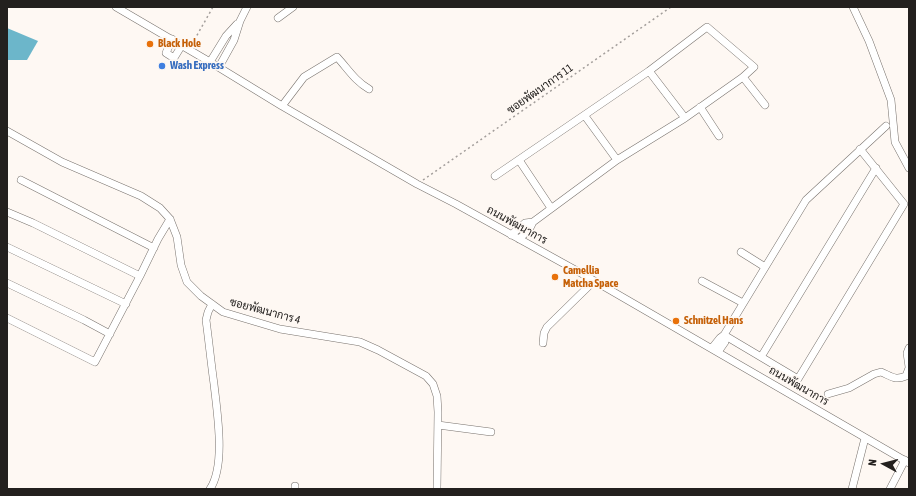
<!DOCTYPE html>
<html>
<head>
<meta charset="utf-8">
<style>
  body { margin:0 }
  #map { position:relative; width:916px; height:496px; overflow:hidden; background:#fef8f3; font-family:"Asap Condensed",sans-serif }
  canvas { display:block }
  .frame { position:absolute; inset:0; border:8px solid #23201e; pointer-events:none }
  .north { position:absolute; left:864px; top:444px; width:40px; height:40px; -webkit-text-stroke:3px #fef8f3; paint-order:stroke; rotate:277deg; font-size:11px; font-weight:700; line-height:16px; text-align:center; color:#23201e }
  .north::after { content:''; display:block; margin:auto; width:14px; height:18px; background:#23201e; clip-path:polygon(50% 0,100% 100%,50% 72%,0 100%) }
</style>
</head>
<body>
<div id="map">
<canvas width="916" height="496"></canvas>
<div class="frame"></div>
<div class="north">N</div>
</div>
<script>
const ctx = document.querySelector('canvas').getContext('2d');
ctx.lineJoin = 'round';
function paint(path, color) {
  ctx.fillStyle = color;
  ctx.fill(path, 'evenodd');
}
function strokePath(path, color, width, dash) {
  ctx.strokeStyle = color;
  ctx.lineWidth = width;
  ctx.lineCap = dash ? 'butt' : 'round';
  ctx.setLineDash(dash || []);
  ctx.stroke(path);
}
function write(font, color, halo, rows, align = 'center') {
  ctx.font = font + ' "Asap Condensed",Sarabun,sans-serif';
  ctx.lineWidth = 3.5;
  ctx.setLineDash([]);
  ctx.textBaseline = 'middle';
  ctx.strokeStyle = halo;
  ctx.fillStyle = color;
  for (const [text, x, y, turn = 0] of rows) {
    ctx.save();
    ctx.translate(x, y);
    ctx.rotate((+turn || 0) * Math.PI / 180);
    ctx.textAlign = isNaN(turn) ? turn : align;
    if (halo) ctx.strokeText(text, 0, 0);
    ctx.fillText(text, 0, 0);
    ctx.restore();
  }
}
paint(new Path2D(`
  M7,28L38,41L27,60H7Z`), '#6cb6ca');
const minor = new Path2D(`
  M116,7L210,62L282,106L417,184L456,204L579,272L909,463
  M853,7L869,41L891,100L895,142L909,168
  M278,18L293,7
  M172,39L166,53L174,58L182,45
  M210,62L226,36L237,24
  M219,67L234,40L240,21L247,7
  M649,71L685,118
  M743,77L765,105
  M282,106L304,77L337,57C348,69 355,81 369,89
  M700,107L719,136
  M585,116L617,160
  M7,131L62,162L141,196L160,208L170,219L177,237L181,265L187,282L201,296L223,312L280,329L360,342L378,350L426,376L433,384L437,396L438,412L437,489
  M860,149L904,204L798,379L724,335L806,200L886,126
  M519,160L551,208
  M495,176L649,71L707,27L754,67L743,77L685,118L617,160L533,222
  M21,180L154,248
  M7,212L33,223L140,276L158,239L170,219
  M511,235L525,223L533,222L529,230L519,239
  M7,247L126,304
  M741,252L765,267
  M702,281L743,303
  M7,283L84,320L110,334
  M7,318L95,362L140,276
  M543,343L544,333L547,327L594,281
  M712,348L720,338L724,335L725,342L718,352
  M909,348L907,353L909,367
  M761,357L876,168
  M828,394L849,388L874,374L881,372C891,376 895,381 906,376L909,368
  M438,425L491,432
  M295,486V489
  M210,489C226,465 217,412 214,384C211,363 209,342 206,320L208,312L212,304
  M852,489L865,438
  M890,489L905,460`);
strokePath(minor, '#78726d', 8);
strokePath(new Path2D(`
  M192,44L213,7
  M423,180L671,7`), '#a39e9b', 1.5, [2, 3]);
strokePath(minor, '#fff', 7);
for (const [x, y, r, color] of [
  [150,44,4,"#e8710a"],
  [162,66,4,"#3f7fe0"],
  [555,277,4,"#e8710a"],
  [676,321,4,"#e8710a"]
]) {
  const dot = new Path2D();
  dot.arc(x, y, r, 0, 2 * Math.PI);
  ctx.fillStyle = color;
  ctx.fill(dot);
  strokePath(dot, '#fef8f3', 1.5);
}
write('bold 11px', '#c56008', '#fef8f3', [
  ["Black Hole",158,44],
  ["Camellia",563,271],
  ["Matcha Space",563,284],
  ["Schnitzel Hans",684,321]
], 'left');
write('bold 11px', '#366cbe', '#fef8f3', [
  ["Wash Express",170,66]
], 'left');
write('11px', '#23201e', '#fef8f3', [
  ["ซอยพัฒนาการ 11",540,89,-35],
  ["ถนนพัฒนาการ",517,225,29],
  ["ซอยพัฒนาการ 4",265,311,15],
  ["ถนนพัฒนาการ",799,386,30]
]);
</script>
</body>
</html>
